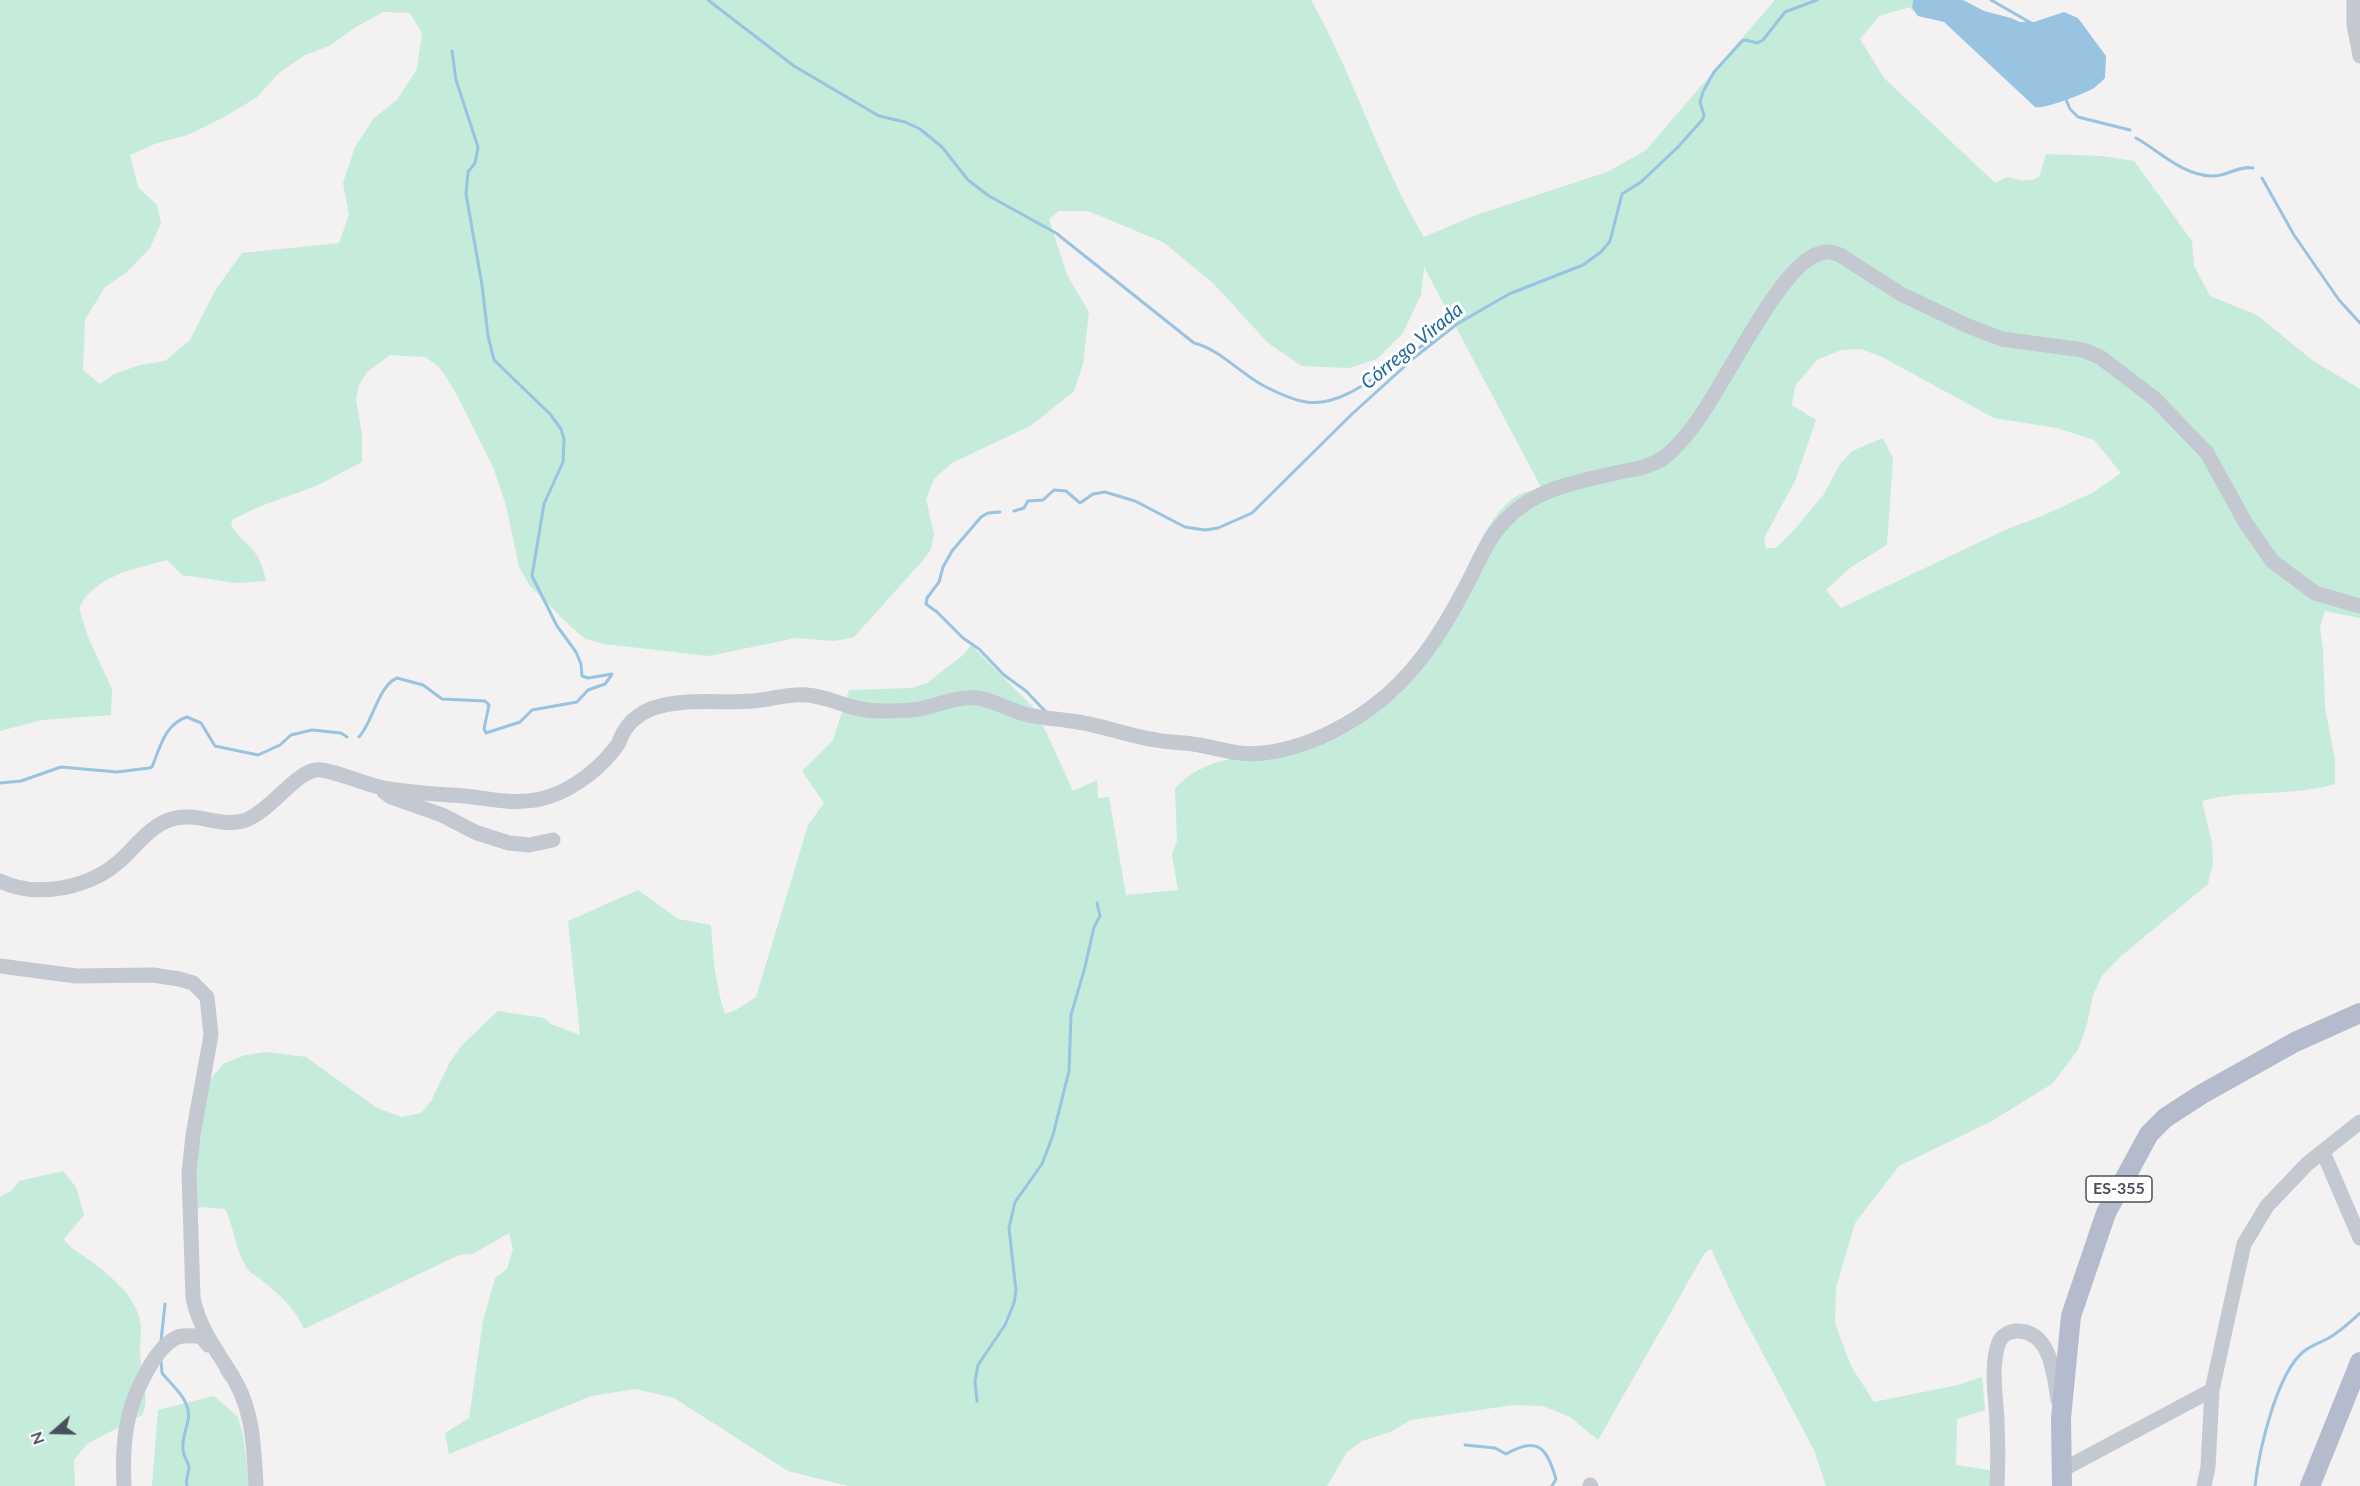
<!DOCTYPE html>
<html>
<head>
<meta charset="utf-8">
<style>
  body { margin:0 }
  #map { position:relative; width:2360px; height:1486px; overflow:hidden; background:#f3f1f1; font-family:Lato,sans-serif }
  canvas { display:block }
  .north { position:absolute; left:24px; top:1402px; width:60px; height:60px; -webkit-text-stroke:4px #fff; paint-order:stroke; rotate:250deg; font-size:16px; font-weight:700; line-height:24px; text-align:center; color:#4b505c }
  .north::after { content:''; display:block; margin:auto; width:21px; height:27px; background:#4b505c; clip-path:polygon(50% 0,100% 100%,50% 72%,0 100%) }
</style>
</head>
<body>
<div id="map">
<canvas width="2360" height="1486"></canvas>
<div class="north">N</div>
</div>
<script>
const ctx = document.querySelector('canvas').getContext('2d');
ctx.lineJoin = 'round';
function paint(path, color) {
  ctx.fillStyle = color;
  ctx.fill(path, 'evenodd');
}
function strokePath(path, color, width, dash) {
  ctx.strokeStyle = color;
  ctx.lineWidth = width;
  ctx.lineCap = dash ? 'butt' : 'round';
  ctx.setLineDash(dash || []);
  ctx.stroke(path);
}
function write(font, color, halo, rows, align = 'center') {
  ctx.font = font + ' Lato,sans-serif';
  ctx.lineWidth = 6;
  ctx.setLineDash([]);
  ctx.textBaseline = 'middle';
  ctx.strokeStyle = halo;
  ctx.fillStyle = color;
  for (const [text, x, y, turn = 0] of rows) {
    ctx.save();
    ctx.translate(x, y);
    ctx.rotate((+turn || 0) * Math.PI / 180);
    ctx.textAlign = isNaN(turn) ? turn : align;
    if (halo) ctx.strokeText(text, 0, 0);
    ctx.fillText(text, 0, 0);
    ctx.restore();
  }
}
paint(new Path2D(`
  M0,0H1311C1354,76 1379,162 1424,237L1476,215L1607,172L1646,150L1775,0H1913L1912,8L1914,13L1910,7L1879,16L1860,39L1884,78L1995,183L2007,177C2019,180 2028,183 2039,177L2046,154L2101,156L2134,161L2192,241L2194,266L2210,296L2257,315L2312,360L2360,389V618L2325,611L2320,627L2323,650L2325,707L2335,760V784C2291,797 2245,789 2202,801L2212,843L2213,863L2208,884L2120,957L2102,976L2093,995L2087,1024L2078,1050L2052,1084L1990,1122L1899,1166L1855,1223L1836,1288L1835,1323L1851,1366L1874,1402L1958,1385L1982,1377L1985,1410L1957,1419L1956,1465L1995,1471V1486H1826L1814,1450L1736,1303L1711,1249L1704,1254L1598,1440L1570,1417L1543,1406L1513,1405L1411,1420L1390,1432L1362,1441L1347,1452L1327,1486H848L788,1471L674,1398L636,1389L591,1396L449,1454L445,1433L469,1418L483,1321L495,1278L507,1269L513,1249L509,1233L473,1254L459,1255L304,1329C296,1310 280,1295 264,1282C260,1278 253,1275 249,1271C235,1252 235,1229 225,1209L202,1207L194,1211L200,1092L223,1064L245,1055L267,1052L306,1057L377,1108L402,1117L421,1113L431,1101L450,1062L462,1045L498,1011L544,1018L551,1024L580,1035L568,921L638,890L678,919L711,925C713,955 715,985 725,1014L734,1011L756,997L808,825L824,803L802,771L833,740L849,690L912,688L927,683L962,656L971,645L1036,710L1073,791L1097,780L1098,798L1109,797L1126,895L1178,890L1172,854L1177,841L1175,788C1209,753 1247,760 1288,746C1310,739 1363,710 1379,694C1403,671 1427,641 1445,612C1468,576 1478,528 1512,499C1519,493 1532,491 1541,487L1424,267L1421,295L1403,333L1377,359L1349,368L1302,366L1268,343L1213,283L1163,242L1088,211H1059L1049,219L1067,275L1089,312L1083,364L1074,391L1032,425L952,463L934,479L926,499L934,534L931,549L924,559L854,637L835,641L796,638L709,656L604,644L586,639L570,626L530,586L519,567L506,505L493,467L458,397L445,375L437,365L425,357L390,355L367,372L359,385L356,400L362,434V462L316,486L261,506L233,519L231,525C238,538 246,541 253,550C260,559 264,570 266,581L236,583L182,575L167,560C135,569 95,575 79,608L88,637L112,689L111,715L42,720L0,731ZM383,12L410,13L422,33L417,69L397,100L374,118L355,147L343,183L349,215L339,243L242,253L216,289L190,340L165,361L140,365L114,374L100,384L83,370L85,320L105,287L127,272L150,248L161,223L157,205L138,187L130,155L157,143L188,135L224,117L256,98L279,73L305,55L329,46L356,27ZM1861,349L1882,357L1994,418L2057,428L2094,440L2121,473L2092,493L2042,516L2005,530L1841,608L1826,590L1851,567L1887,545L1893,459L1883,438L1852,451L1840,464L1824,494L1795,529L1776,548H1766L1764,538L1795,481L1816,420L1792,405L1795,386L1817,360L1841,350Z
  M63,1171L76,1187L84,1215L64,1239C71,1250 82,1254 92,1262C113,1278 139,1299 141,1327C141,1340 139,1352 141,1365C142,1381 150,1400 142,1415L87,1444L74,1460L75,1486H0V1197L12,1190L19,1181Z
  M214,1396L238,1417L243,1435L250,1486H152L158,1410Z`), '#c5ebdb');
paint(new Path2D(`
  M1913,0H1963L1984,11L2011,18L2020,22H2034L2064,12L2078,18L2106,56L2105,78C2102,81 2098,85 2094,88C2086,93 2043,110 2035,107L1944,22L1918,16L1912,8Z`), '#98c4e2');
strokePath(new Path2D(`
  M708,0L794,66L879,116L905,122L920,129L942,147L968,180L989,196L1056,233L1194,343C1222,350 1242,376 1268,388C1280,394 1293,400 1306,402C1351,409 1400,352 1440,337
  M1991,0L2031,23
  M452,51L456,80L478,147L475,163L468,172L466,194L482,285L488,336L494,360L550,414L561,429L564,439L563,462L544,504L532,576L557,626L576,652L581,664L582,676L588,678L612,674
  M2065,97L2070,109L2078,117L2130,130
  M2136,138C2161,152 2182,175 2212,176C2226,177 2239,165 2253,168
  M2262,178L2294,235L2339,300L2360,323
  M1014,511L1024,508L1028,501L1043,500L1054,490L1066,491L1080,503L1093,494L1105,492L1135,501L1185,527L1205,530L1218,528L1252,513L1352,414L1415,357L1457,324L1509,294L1583,265L1601,252L1610,241L1622,194L1641,182L1678,147L1703,119L1704,115L1700,102L1703,92L1714,72L1742,41L1746,40L1757,43L1763,40L1785,12L1817,0
  M1000,512L988,513L981,517L952,551L943,567L939,582L927,598L926,604L937,612L963,638L979,649L1004,675L1026,691L1046,712
  M359,737C373,722 378,686 397,678L423,685L442,699L485,701L489,705L484,729L486,733L520,722L532,710L577,702L588,690L605,684L611,676
  M0,783L21,781L61,767L117,772L149,768L152,767C160,747 165,724 187,717L201,723L215,746L258,755L280,745L291,735L312,730L341,733L347,737
  M161,1341L165,1304
  M161,1360L162,1373C173,1387 192,1400 188,1421C186,1430 182,1439 183,1449C183,1456 188,1461 189,1467C189,1474 185,1479 187,1486
  M977,1401L975,1381L978,1365L1005,1325L1014,1303L1016,1291L1009,1228L1015,1202L1042,1164L1053,1135L1069,1071L1071,1015L1085,967L1094,927L1100,916L1097,903
  M1465,1445L1495,1448L1506,1454C1539,1435 1547,1449 1556,1479L1552,1486
  M2255,1486C2259,1451 2276,1375 2303,1352C2310,1346 2319,1343 2327,1339C2340,1332 2350,1322 2360,1313`), '#98c4e2', 3);
strokePath(new Path2D(`
  M2354,0V24L2360,56
  M384,792L391,797L442,815L477,833L509,843L529,845L553,840
  M0,881C38,899 91,888 122,859C137,845 151,825 172,819C197,811 222,829 246,820C270,811 296,772 316,770C326,768 366,784 379,787C407,793 437,794 465,796C491,799 515,805 541,799C567,793 595,773 612,752C622,740 616,747 623,733C635,712 654,706 677,703C702,700 728,703 753,701C770,700 789,693 807,695C832,697 851,711 880,711C895,711 910,711 924,708C941,704 959,696 977,698C994,700 1011,711 1028,715C1043,718 1057,719 1071,721C1100,724 1127,736 1156,740C1170,743 1185,742 1199,745C1221,749 1240,756 1263,753C1302,749 1341,730 1372,707C1414,676 1441,634 1465,588C1477,566 1486,541 1503,523C1533,488 1578,482 1620,472C1635,469 1649,467 1662,459C1674,451 1683,439 1692,428C1722,391 1778,267 1818,254C1828,250 1830,252 1840,255L1901,294L1968,326L2002,339L2083,350L2100,357L2155,399L2207,453L2245,522L2272,561L2315,593L2360,606
  M0,966L76,976L153,975L179,979L193,983L207,997L211,1035L193,1135L189,1172L193,1298C199,1328 217,1351 233,1377
  M2323,1152L2360,1238
  M227,1369C253,1402 254,1446 256,1486
  M2062,1470L2212,1390
  M1590,1485L1591,1486
  M124,1486C123,1466 123,1445 127,1425C131,1400 153,1347 178,1337C185,1335 194,1336 201,1336L208,1345
  M1997,1486C1998,1464 1998,1443 1997,1421C1996,1397 1990,1366 1999,1342C2002,1335 2010,1331 2017,1331C2051,1331 2054,1375 2058,1400
  M2204,1486L2208,1467L2212,1390L2244,1244L2267,1206L2307,1164L2360,1122`), '#c3c8d1', 15);
strokePath(new Path2D(`
  M2062,1486L2061,1418L2071,1316L2106,1213L2149,1134L2165,1118L2202,1094L2295,1042L2360,1013
  M2310,1486L2360,1362`), '#b4bbcc', 20);
for (const [x, y, w] of [
  [2119,1189,66]
]) {
  const box = new Path2D();
  box.roundRect(x - w / 2, y - 13, w, 26, 4.5);
  ctx.fillStyle = '#fff';
  ctx.fill(box);
  strokePath(box, '#4b505c', 1.5);
}
write('bold 16px', '#4b505c', null, [
  ["ES-355",2119,1189]
]);
write('italic 20px', '#1e699c', '#fff', [
  ["Córrego Virada",1412,346,-39]
]);
</script>
</body>
</html>
